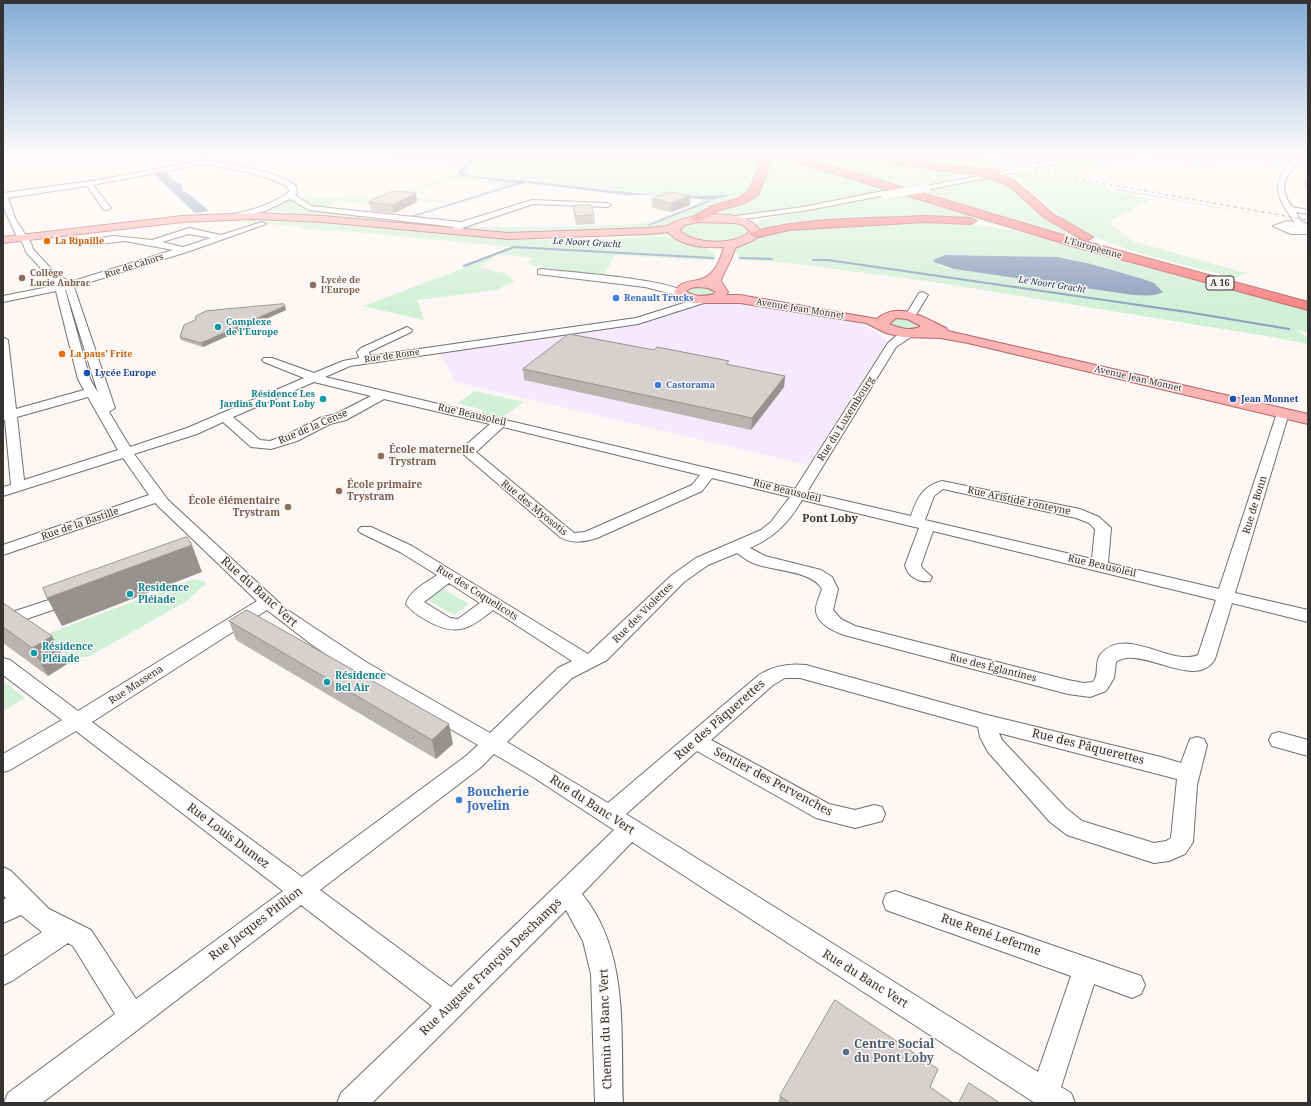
<!DOCTYPE html>
<html>
<head>
<meta charset="utf-8">
<style>
  body { margin:0 }
  #map { position:relative; width:1311px; height:1106px; overflow:hidden; background:#fcf7f4; font-family:"Noto Serif",serif }
  canvas { display:block }
  .frame { position:absolute; inset:0; border:4px solid #353332; pointer-events:none }
</style>
</head>
<body>
<div id="map">
<canvas width="1311" height="1106"></canvas>
<div class="frame"></div>
</div>
<script>
const ctx = document.querySelector('canvas').getContext('2d');
ctx.lineJoin = 'round';
function paint(path, color) {
  ctx.fillStyle = color;
  ctx.fill(path, 'evenodd');
}
function strokePath(path, color, width, dash) {
  ctx.strokeStyle = color;
  ctx.lineWidth = width;
  ctx.lineCap = dash ? 'butt' : 'round';
  ctx.setLineDash(dash || []);
  ctx.stroke(path);
}
function write(font, color, halo, rows, align = 'center') {
  ctx.font = font + ' "Noto Serif",serif';
  ctx.lineWidth = 3;
  ctx.setLineDash([]);
  ctx.textBaseline = 'middle';
  ctx.strokeStyle = halo;
  ctx.fillStyle = color;
  for (const [text, x, y, turn = 0] of rows) {
    ctx.save();
    ctx.translate(x, y);
    ctx.rotate((+turn || 0) * Math.PI / 180);
    ctx.textAlign = isNaN(turn) ? turn : align;
    if (halo) ctx.strokeText(text, 0, 0);
    ctx.fillText(text, 0, 0);
    ctx.restore();
  }
}
paint(new Path2D(`
  M691,292L729,302L862,324L877,332L887,341L808,465L456,382L437,347L639,318L661,311Z`), '#f4e9fe');
paint(new Path2D(`
  M430,156H753L757,165L756,178L747,195L701,215L666,227L517,235L463,230L464,227H549L638,224L655,221L702,202L703,199L712,200L733,194L708,197L646,193L467,174L462,172L473,162Z
  M763,156H779L889,190C829,203 768,218 706,217L717,209L754,196L760,190L767,163Z
  M804,156H858L940,171L954,176L953,179L907,188Z
  M876,156H944L1012,168C970,177 919,163 876,156Z
  M1002,156H1084L1021,167L976,159L999,161L1007,160Z
  M1106,156H1142L1065,174L1036,169Z
  M1148,156H1294L1286,162L1289,164L1284,168L1276,167L1278,164L1223,157L1210,164L1198,163L1196,165Z
  M1027,171L1104,185V189L1152,199L1112,220L1110,224L1133,241L1246,273L1235,278L1139,253L1094,237L1070,225L1013,175Z
  M459,175L518,183L461,203L454,202L440,207L447,203L387,197L366,204L338,201L323,208L309,207L301,197L329,198L390,195L456,202L500,186L458,178L405,193L402,191Z
  M990,177L1001,179L1042,216L1091,240L1088,241L917,190Z
  M900,193L1001,224L968,220L761,231L756,224L761,220Z
  M291,198L298,201L303,208L307,209L451,227L449,229L313,217L270,210V207Z
  M717,219L739,222L752,230L746,238L717,243L692,240L677,230L684,223Z
  M247,221L341,223L509,239L590,240L654,236L667,237L701,246L714,252L715,261L615,255L603,277L547,270L541,265L532,266L528,263L533,258L498,254L479,268L505,273L515,281L496,290L417,300L424,320L363,306L464,268L461,266L511,247L357,232L303,229L300,226L241,223Z
  M924,222H960L1012,230L1140,266L1308,309V333L1295,329L1308,338V344L1266,336L933,282L782,262L739,260L738,253H731L733,246L772,231ZM945,255L1030,256L1070,259L1143,279L1157,294L1133,295L954,269L940,266Z
  M668,230V233L672,236L661,235L537,238Z
  M702,286L715,289L717,293L706,297L688,295L685,290Z
  M897,317L905,318L922,325L917,330L893,329L887,322Z
  M475,391L523,402L502,418L481,413L484,410L457,403Z
  M193,579L205,581L206,584L185,602L90,656L72,659L47,642L46,638L52,632Z
  M443,589L469,604L454,615L427,600Z
  M3,681L25,698L3,711Z`), '#d0f0d7');
paint(new Path2D(`
  M391,156H430L472,159L474,162L462,172L463,173C480,179 512,179 530,181C595,188 671,201 736,194L712,200L648,195H625L527,183L516,185L515,183L459,175L457,173L465,164L463,162Z
  M157,172H166L169,174V178L182,184L183,191L189,194L209,211L195,213L154,174Z
  M1111,188L1282,219L1118,190Z
  M945,255L1057,257L1087,263L1143,279L1154,283L1163,292C1153,297 1143,295 1133,295L954,269L934,262L933,260Z`), '#8b9ebb');
strokePath(new Path2D(`
  M410,217L520,183
  M649,225L709,201V199`), '#8b9ebb', 1.5);
strokePath(new Path2D(`
  M740,258L772,259
  M813,260H828L1187,312L1289,329
  M464,266L514,247L713,258`), '#8b9ebb', 2);
const minor = new Path2D(`
  M1083,156H1099L1032,168L1029,166L1032,164Z
  M1297,156H1304C1289,175 1275,182 1292,207L1308,210V214L1296,212L1301,221L1308,225V234H1291L1273,226L1287,221L1294,222C1275,194 1269,182 1297,156ZM1285,226H1287L1300,228Z
  M203,160C223,162 282,172 296,186L297,193L295,195L311,206L461,222L532,200L607,203L611,205L607,207L533,204L465,227L454,234L450,231L454,227L309,210L290,199L265,211L228,220H225V216C248,211 270,206 289,192L288,187L273,180L247,172L203,164L93,185L111,208L107,210H104L87,186L8,198L16,220L31,243L33,249L54,272L70,282L173,250L125,241L90,245L86,242L87,240L114,236L152,240L189,228L221,235L262,222L266,224L187,252L74,287L115,408L109,412L130,447L187,428L304,378L264,362L262,360L264,358H272L314,373L343,361L359,358L357,352L361,348L407,327L412,330L411,332L369,352L370,356L636,318L706,296L710,297L711,299L710,301L638,324L350,366L325,377L795,489L888,343L896,336L912,330L917,333L896,347L807,492L911,516C917,498 923,486 942,481L1080,509L1099,517L1111,528L1108,563L1219,589L1277,413L1279,410H1287L1289,413L1235,593L1308,610V622L1232,603L1215,659C1196,692 1140,644 1116,662L1114,678L1106,691L1090,697L1068,694L844,635C834,631 817,624 816,611C815,605 820,595 822,589C812,570 771,571 753,563C747,561 742,556 737,553L708,565L684,582L607,660L572,678L507,742L608,803L759,675C773,666 789,663 806,665L987,715L1161,757L1181,763L1190,739L1197,737L1204,739L1207,745L1197,785L1193,842L1185,854L1169,861L1154,863L1067,835L1050,822L988,752L980,737L978,727L800,678H785L773,685L711,740L829,804L855,810L874,805L882,807L885,814L882,821L855,828L816,818L697,751L626,814L1038,1072L1071,976L886,910L883,902L886,894L895,891L1141,976L1145,985L1141,994L1132,998L1094,984L1061,1087L1071,1093L1075,1103H1035L632,842L582,894C630,953 620,1032 623,1103H595L591,974L583,941L566,910L372,1103H337L341,1093L432,1006L301,905L42,1103H4L8,1093L115,1014L73,946L68,943L12,981L3,985V957L42,932L21,915L3,923V900L6,898L3,895V867L11,871L49,909L91,930L136,999L283,891L76,731L10,770L3,772V754L62,720L3,675V658L10,660L78,711L257,601L155,503L3,555V545L149,495L123,458L3,496V487L11,485L5,420L3,421V337L8,340L16,409L84,390L78,379L56,291L3,302V296L53,286L47,275L26,252L23,244L16,235L3,206V193L98,180ZM189,234L211,238L183,247L162,242ZM65,289L66,290L98,393L90,379ZM314,382L371,396L336,414L320,418L287,435L270,441L260,440L233,417ZM88,397L118,450L24,480L17,417ZM384,399L490,424L466,445L462,453L560,537C572,544 584,542 597,538L702,491L712,478L790,497L771,522L761,530L696,558L672,575L588,654L412,546L371,527H361L358,530L361,533L400,552L437,575C426,583 410,590 406,604C411,611 419,616 426,620C455,637 469,630 493,610L572,661L558,668L490,733L366,662L286,609L168,500L134,454L197,434L223,422L251,447L271,449L297,441L330,424L346,420ZM503,427L700,475L692,485L585,532L574,533L476,452ZM943,489L1076,518L1089,523L1095,529L1092,559L925,520L934,496ZM802,500L919,528L905,565C907,576 919,583 930,581L932,577L922,568L921,565L933,531L1216,600L1198,655C1170,667 1125,624 1100,655C1094,663 1100,674 1093,682L1084,683L1068,680L855,626L841,619L833,610L838,589L832,577L821,570L765,556L750,548C775,537 789,522 802,500ZM449,583L480,603L458,619L450,618L424,602ZM267,610L311,644L352,672L478,745L466,756L302,877L92,722ZM999,733L1177,779L1171,838L1166,841L1154,843L1082,821L1066,808L1002,740ZM494,754L533,777L614,830L451,987L320,890L480,768Z
  M1020,168L1024,170L1022,171L926,190L922,188L926,186Z
  M883,191H886V195L803,211L728,221L724,219L728,217L803,207Z
  M541,269C564,272 673,279 685,293L680,296L645,287L538,274V270Z
  M923,292L928,295L914,318L910,319L906,318L905,316L919,293Z
  M70,593L76,594L79,598L76,602L3,627V615Z
  M1279,732L1308,740V756L1272,746L1269,740L1272,734Z`);
const major = new Path2D(`
  M255,213L323,216L508,233L649,228C655,227 662,227 667,226C674,223 680,219 687,218C709,213 749,210 761,232L754,240L735,248C732,261 724,270 721,281L728,292L726,295H740L877,319C898,300 925,318 946,328L948,331L1308,414V424L968,343L940,338L903,337L886,333L866,323L740,303H692L679,298L674,292C680,282 687,282 698,280C714,277 720,261 724,247C706,248 681,247 668,232L649,234L508,239L323,222L255,219L182,222L3,243V237L182,216ZM697,222L736,223L743,225L750,231C735,246 694,245 679,230L685,225ZM697,287L708,288L716,292L714,294C704,297 695,297 686,291L691,288ZM896,318L907,319L921,326C911,332 899,328 889,324Z`);
const highway = new Path2D(`
  M754,156H764L769,167L758,195L745,203L720,210L701,221H693L691,219L693,217L712,206L737,199L749,191L759,167Z
  M782,156H797L1080,240L1308,302V310L1072,246L784,158Z
  M864,156H886L958,167L1000,170L1002,172L999,174L1015,181L1053,214L1093,237L1087,241L1083,240L1045,218L1008,185L992,179L979,177L978,174L958,173L869,159Z
  M925,216L970,218L976,221L970,224L925,222L789,230L755,238L749,234L751,232C806,217 868,219 925,216Z`);
strokePath(minor, '#736f6c', 2);
strokePath(major, '#b46666', 2);
strokePath(highway, '#b46666', 2);
paint(minor, '#fff');
paint(major, '#fbb4b4');
paint(highway, '#f88282');
strokePath(new Path2D(`
  M951,156L1308,220`), '#999593', 1.5, [3.5, 3.5]);
const minorBridge = new Path2D(`
  M1014,169L1032,166
  M886,195L926,188`);
strokePath(minorBridge, '#736f6c', 8, []);
strokePath(minorBridge, '#fff', 8);
paint(new Path2D(`
  M1308,176V192L1307,191L1304,184Z
  M690,196V205L671,212L652,208V199Z
  M369,202H417L394,213L371,211Z
  M573,206L594,215L595,224L576,225L574,215Z
  M286,310L203,347L181,340L180,337Z
  M729,365L785,376L784,387L751,430L524,380L523,369Z
  M3,603L67,664L48,676L3,643Z
  M229,621L453,744L436,759L236,640Z
  M930,1087L953,1103H778L780,1096Z`), '#b8b4b1');
paint(new Path2D(`
  M416,193L417,202L394,213L392,205Z
  M690,196V205L671,212V203Z
  M285,306L286,310L203,347L201,343Z
  M785,376L784,387L751,430L752,418Z
  M192,545L202,572L62,626L47,598Z
  M52,636L67,664L48,676L32,648Z
  M449,724L453,744L436,759L432,740Z`), '#969290');
const building = new Path2D(`
  M393,191L416,193L392,205L369,202Z
  M670,192L690,196L671,203L652,199Z
  M591,205L594,215L576,216L573,206Z
  M284,304L285,306L201,343L180,337L184,325L195,320L196,316L206,311Z
  M569,334L654,350L657,347L729,361L726,364L785,376L752,418L523,369Z
  M187,537L192,545L47,598L43,588Z
  M3,603L52,636L32,648L3,627Z
  M247,610L449,724L432,740L229,621Z
  M835,1000L938,1069L930,1087L953,1103H790L780,1096Z
  M969,1083L1000,1103H959Z`);
paint(building, '#d6d1ce');
strokePath(building, '#969290', 1);
const sky = ctx.createLinearGradient(0, 0, 0, 311);
sky.addColorStop(0, '#83abd6');
sky.addColorStop(0.5, '#fefbfa');
sky.addColorStop(1, '#fefbfa00');
ctx.fillStyle = sky;
ctx.fillRect(0, 0, 1311, 311);
for (const [x, y, r, color] of [
  [47,241,4,"#e8710a"],
  [22,278,4,"#8d6e63"],
  [313,285,4,"#8d6e63"],
  [616,298,4,"#3f7fe0"],
  [218,327,4,"#0f9aa8"],
  [62,354,4,"#e8710a"],
  [87,373,4,"#1a4fb4"],
  [658,385,4,"#3f7fe0"],
  [323,399,4,"#0f9aa8"],
  [1233,399,4,"#1a4fb4"],
  [381,456,4,"#8d6e63"],
  [339,491,4,"#8d6e63"],
  [288,507,4,"#8d6e63"],
  [130,594,4,"#0f9aa8"],
  [34,653,4,"#0f9aa8"],
  [327,682,4,"#0f9aa8"],
  [459,800,4,"#3f7fe0"],
  [846,1052,4,"#5c6f8a"]
]) {
  const dot = new Path2D();
  dot.arc(x, y, r, 0, 2 * Math.PI);
  ctx.fillStyle = color;
  ctx.fill(dot);
  strokePath(dot, '#fcf7f4', 1.5);
}
write('bold 9px', '#c56008', '#fcf7f4', [
  ["La Ripaille",55,241],
  ["La paus' Frite",70,354]
], 'left');
write('italic 9px', '#17335a', '#fcf7f4', [
  ["Le Noort Gracht",587,243,3],
  ["Le Noort Gracht",1052,285,9]
]);
write('9px', '#353332', '#fcf7f4', [
  ["L'Européenne",1093,248,16],
  ["Rue de Cahors",134,266,-18],
  ["Avenue Jean Monnet",800,309,9],
  ["Rue de Rome",392,356,-8],
  ["Avenue Jean Monnet",1138,379,13]
]);
write('bold 9px', '#785e54', '#fcf7f4', [
  ["Collège",30,273],
  ["Lucie Aubrac",30,283],
  ["Lycée de",321,280],
  ["l'Europe",321,290]
], 'left');
for (const [x, y, w] of [
  [1220,283,28]
]) {
  const box = new Path2D();
  box.roundRect(x - w / 2, y - 7, w, 14, 3);
  ctx.fillStyle = '#fcf7f4';
  ctx.fill(box);
  strokePath(box, '#353332', 1);
}
write('bold 9px', '#353332', null, [
  ["A 16",1220,283]
]);
write('bold 9px', '#366cbe', '#fcf7f4', [
  ["Renault Trucks",624,298],
  ["Castorama",666,385]
], 'left');
write('bold 9px', '#0d838f', '#fcf7f4', [
  ["Complexe",226,322],
  ["de l'Europe",226,332],
  ["Résidence Les",315,394,"right"],
  ["Jardins du Pont Loby",315,404,"right"]
], 'left');
write('bold 9px', '#164399', '#fcf7f4', [
  ["Lycée Europe",95,373],
  ["Jean Monnet",1241,399]
], 'left');
write('10px', '#353332', '#fcf7f4', [
  ["Rue Beausoleil",472,415,13],
  ["Rue du Luxembourg",846,419,-58],
  ["Rue de la Cense",313,427,-23],
  ["Rue Beausoleil",787,491,14],
  ["Rue Aristide Fonteyne",1019,501,12],
  ["Rue de Bonn",1255,505,-73],
  ["Rue des Myosotis",534,508,39],
  ["Rue de la Bastille",80,524,-19],
  ["Rue Beausoleil",1102,566,13],
  ["Rue des Coquelicots",477,593,32],
  ["Rue des Violettes",643,613,-45],
  ["Rue des Églantines",993,668,14],
  ["Rue Massena",136,685,-33]
]);
write('bold 10px', '#785e54', '#fcf7f4', [
  ["École maternelle",389,450],
  ["Trystram",389,462],
  ["École primaire",347,485],
  ["Trystram",347,497],
  ["École élémentaire",280,501,"right"],
  ["Trystram",280,513,"right"]
], 'left');
write('bold 10px', '#0d838f', '#fcf7f4', [
  ["Residence",138,588],
  ["Pléiade",138,600],
  ["Résidence",42,647],
  ["Pléiade",42,659],
  ["Résidence",335,676],
  ["Bel Air",335,688]
], 'left');
write('bold 11px', '#353332', '#fcf7f4', [
  ["Pont Loby",830,519]
]);
write('12px', '#353332', '#fcf7f4', [
  ["Rue du Banc Vert",259,592,42],
  ["Rue des Pâquerettes",720,720,-41],
  ["Rue des Pâquerettes",1088,747,14],
  ["Sentier des Pervenches",773,782,28],
  ["Rue du Banc Vert",592,805,33],
  ["Rue Louis Dumez",228,836,37],
  ["Rue Jacques Pitilion",256,924,-37],
  ["Rue René Leferme",991,935,19],
  ["Rue Auguste François Deschamps",491,967,-44],
  ["Rue du Banc Vert",865,979,32],
  ["Chemin du Banc Vert",606,1029,-92]
]);
write('bold 12px', '#366cbe', '#fcf7f4', [
  ["Boucherie",467,793],
  ["Jovelin",467,807]
], 'left');
write('bold 12px', '#4e5e75', '#fcf7f4', [
  ["Centre Social",854,1045],
  ["du Pont Loby",854,1059]
], 'left');
</script>
</body>
</html>
